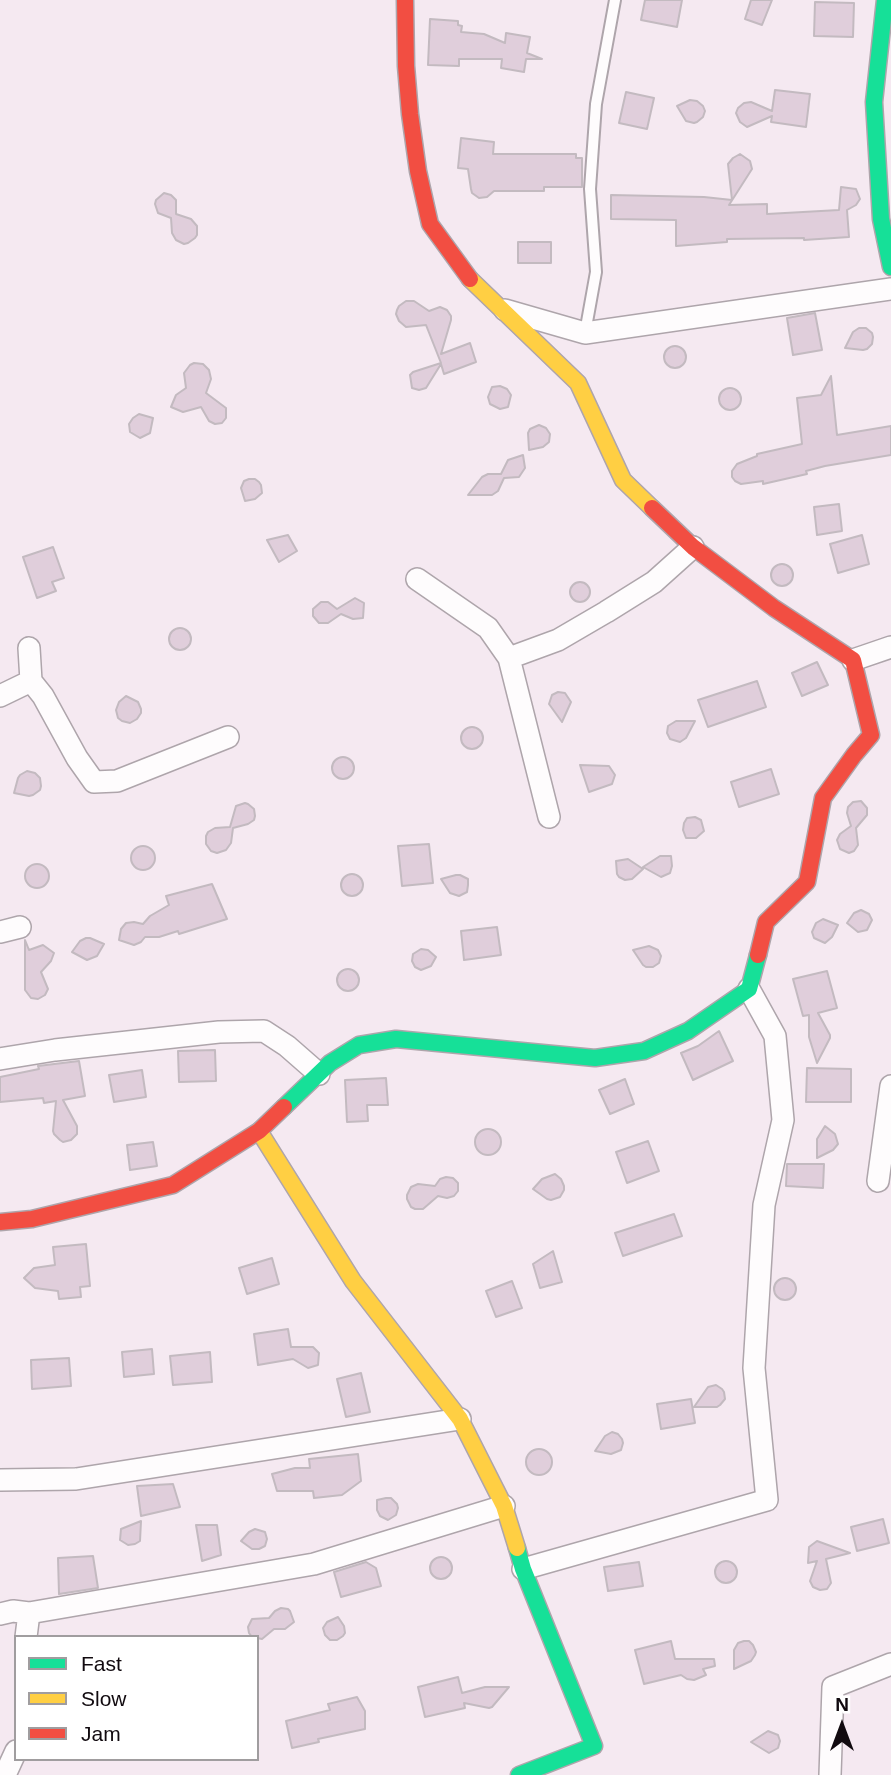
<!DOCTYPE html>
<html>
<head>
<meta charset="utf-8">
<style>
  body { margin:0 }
  #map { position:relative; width:891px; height:1775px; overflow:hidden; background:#f5e9f1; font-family:Helvetica,sans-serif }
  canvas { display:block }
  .legend { position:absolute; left:14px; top:1635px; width:245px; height:126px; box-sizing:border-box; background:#fff; border:2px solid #a09d9f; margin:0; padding:9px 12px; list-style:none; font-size:21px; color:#110a0f }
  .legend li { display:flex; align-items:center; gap:14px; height:35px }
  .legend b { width:35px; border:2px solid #a09d9f }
  .north { position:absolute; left:807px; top:1691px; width:70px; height:70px; -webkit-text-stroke:5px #fff; paint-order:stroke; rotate:0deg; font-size:19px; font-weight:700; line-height:28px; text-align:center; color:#110a0f }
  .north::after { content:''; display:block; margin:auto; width:24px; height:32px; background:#110a0f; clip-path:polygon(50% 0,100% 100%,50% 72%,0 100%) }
</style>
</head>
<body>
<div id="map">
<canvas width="891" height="1775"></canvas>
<ul class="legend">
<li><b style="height:9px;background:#16e098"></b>Fast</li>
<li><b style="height:9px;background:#ffcf43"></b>Slow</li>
<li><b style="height:9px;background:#f24e42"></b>Jam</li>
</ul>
<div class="north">N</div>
</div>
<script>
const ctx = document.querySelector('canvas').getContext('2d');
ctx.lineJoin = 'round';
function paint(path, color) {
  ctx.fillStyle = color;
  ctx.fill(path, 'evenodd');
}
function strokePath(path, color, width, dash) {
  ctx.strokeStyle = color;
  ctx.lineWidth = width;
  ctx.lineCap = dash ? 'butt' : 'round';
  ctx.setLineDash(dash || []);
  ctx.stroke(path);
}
const building = new Path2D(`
  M645,0H682L677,27L641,20Z
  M751,0H772L762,25L745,19Z
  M815,2L854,3L853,37L814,36Z
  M430,19L458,21V25L462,26L461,32L484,34L505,43L506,33L530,37L527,53L542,59H526L524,72L501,68L502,59H459V66L428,65Z
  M775,90L810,94L806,127L771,122L772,116L747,127L740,122L736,113L738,108L744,103L751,102L772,111Z
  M626,92L654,98L647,129L619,123Z
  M690,100L697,101L703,106L705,111L703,117L697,122L694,123L686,121L677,106Z
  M461,138L494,142L493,154H576V158H582V187H544V191H494L487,197L479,198L472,193L471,189L468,169L458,168Z
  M740,154L750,161L752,169L729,205L767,204V214L839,210L841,187L856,189L860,199L856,205L847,210L849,237L804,240V238L727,239V242L676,246V220L611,219V195L704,197L732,200L728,164L733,158Z
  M164,193L171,195L176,200V214L191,219L197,226V235L195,238L188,243L184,244L176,240L172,233L171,218L158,213L155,204L156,200Z
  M518,242H551V263H518Z
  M406,301H414L429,311L440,307L447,310L451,316V320L441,354L470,343L476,362L444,374L441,364L426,388L419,390L412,388L410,375L413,372L441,363L426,325L406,327L399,321L396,314L397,310L399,306Z
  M815,313L822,350L793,355L787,318Z
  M859,328H866L872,333L873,337L872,344L867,349L863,350L845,348L853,332Z
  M664 357a11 11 0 1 1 22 0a11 11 0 1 1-22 0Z
  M194,363L203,364L209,370L211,379L206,393L226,408V418L222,423L215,424L209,421L201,407L183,412L171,407L176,395L186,388L184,373L190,365Z
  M831,376L837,435L891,426V455L825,466L806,471L807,474L763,484V481L741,484L735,481L732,477V471L737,464L757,456V454L802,444L797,398L821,395Z
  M500,386L507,389L511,395L508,407L500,409L490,404L488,397L492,387Z
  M719 399a11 11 0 1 1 22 0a11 11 0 1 1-22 0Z
  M139,414L153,418L150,433L140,438L130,432L129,424L133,418Z
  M539,425L546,428L550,434L549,442L543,447L529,450L528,433L530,429Z
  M523,455L525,468L519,477L504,478L498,491L492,495H468L482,477L488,474H501L508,460Z
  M249,479H255L259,482L261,485L262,493L255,499L245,501L241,488L244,481Z
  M839,504L842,531L817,535L814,507Z
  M288,535L297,551L279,562L267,540Z
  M862,535L869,564L838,573L830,544Z
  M53,547L64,578L52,582L56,591L37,598L23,557Z
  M771 575a11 11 0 1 1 22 0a11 11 0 1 1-22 0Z
  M570 592a10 10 0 1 1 20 0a10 10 0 1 1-20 0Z
  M355,598L364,603L363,618L353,619L341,614L328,623H319L313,616V609L321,602H328L337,609Z
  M169 639a11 11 0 1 1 22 0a11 11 0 1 1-22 0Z
  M817,662L828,685L802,696L792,673Z
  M757,681L766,707L708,727L698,700Z
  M558,692L565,693L571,702L562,722L549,704L552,695Z
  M126,696L138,702L141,709V713L137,719L130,723L122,721L118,718L116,710L119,702Z
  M676,721H695L686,738L680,742L670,739L667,733L668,726Z
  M461 738a11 11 0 1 1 22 0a11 11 0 1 1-22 0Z
  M332 768a11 11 0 1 1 22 0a11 11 0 1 1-22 0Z
  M580,765L609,766L615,775L612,784L589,792Z
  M771,769L779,794L739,807L731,782Z
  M27,771L35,773L40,778L41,786L40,790L33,795L29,796L14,793L18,778L20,775Z
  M861,801L867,808V815L856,828L858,845L854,851L849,853L840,849L837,840L840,834L851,826L847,813L848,807L853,802Z
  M245,803L248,804L254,809L255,816L254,820L248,824L233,828L231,843L226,850L217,853L211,851L206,844V836L208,832L215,828L230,827L236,806Z
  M695,817L701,820L704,831L696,838H686L683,830L684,823L687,818Z
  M429,844L433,883L402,886L398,846Z
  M131 858a12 12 0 1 1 24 0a12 12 0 1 1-24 0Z
  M660,856H671L672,866L670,873L661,877L643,867Z
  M628,859L643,869L632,879L625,880L619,877L617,874L616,861Z
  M25 876a12 12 0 1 1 24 0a12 12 0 1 1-24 0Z
  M341 885a11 11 0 1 1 22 0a11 11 0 1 1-22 0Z
  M456,875H460L468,879V885L467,892L459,896L450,893L441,879Z
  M212,884L227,919L179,934L178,931L159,937H145L141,942L134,945L119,940L121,929L126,923L134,922L143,924L150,916L169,905L166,896Z
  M861,910L869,914L872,920L867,930L858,932L847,923L854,913Z
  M823,919L838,925L832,937L825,943L814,938L812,932L816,923Z
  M497,927L501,955L464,960L461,931Z
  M86,938H90L104,944L97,956L87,960L72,952L80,941Z
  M25,940L29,950L43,945L54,953L51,961L41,972L48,989L45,995L38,999L31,998L25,990Z
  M649,946L658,950L661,956L659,963L653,967H646L643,965L633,950Z
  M421,949L428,950L436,957L431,966L421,970L415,967L412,961L413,954Z
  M337 980a11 11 0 1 1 22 0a11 11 0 1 1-22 0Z
  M827,971L837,1008L818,1013L830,1035V1038L817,1063L809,1037V1015L803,1016L793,979Z
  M719,1031L733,1061L693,1080L681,1053L698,1046Z
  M215,1050L216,1081L179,1082L178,1051Z
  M79,1061L85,1096L63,1100L77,1126V1134L71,1140L63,1142L60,1140L54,1134L53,1131L56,1101L44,1103L43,1098L0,1102V1077L39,1069L38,1066Z
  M807,1068L851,1069V1102H806Z
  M142,1070L146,1097L114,1102L109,1075Z
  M386,1078L388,1105H367L368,1121L347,1122L345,1080Z
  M625,1079L634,1104L610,1114L599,1090Z
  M825,1126L835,1134L838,1144L833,1150L817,1158V1139Z
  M475 1142a13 13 0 1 1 26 0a13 13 0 1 1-26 0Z
  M648,1141L659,1171L627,1183L616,1152Z
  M153,1142L157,1166L130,1170L127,1145Z
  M787,1164H824L823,1188L786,1186Z
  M555,1174L561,1179L564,1186V1190L560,1197L551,1200L547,1199L533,1189L542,1179Z
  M446,1177L453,1178L458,1183V1191L454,1196L447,1198L438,1196L423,1209H415L411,1207L407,1199V1195L411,1187L418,1184L435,1186L440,1179Z
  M674,1214L682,1236L623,1256L615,1233Z
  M86,1244L90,1286L80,1287L81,1297L59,1299L58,1291L35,1288L24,1278L34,1268L55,1265L53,1247Z
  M553,1251L562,1282L540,1288L533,1264Z
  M272,1258L279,1284L247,1294L239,1268Z
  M774 1289a11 11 0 1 1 22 0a11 11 0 1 1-22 0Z
  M512,1281L522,1308L496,1317L486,1291Z
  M288,1329L291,1347H313L319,1353L318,1365L308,1368L293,1359L258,1365L254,1334Z
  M152,1349L154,1374L124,1377L122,1352Z
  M210,1352L212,1382L173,1385L170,1356Z
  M69,1358L71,1386L32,1389L31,1360Z
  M361,1373L370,1412L346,1417L337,1379Z
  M716,1385L722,1389L724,1392L725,1399L720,1405L717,1407H694L708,1387Z
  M691,1399L695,1423L661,1429L657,1404Z
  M612,1432L618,1434L622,1439L623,1443L621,1450L611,1454L595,1451L605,1436Z
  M526 1462a13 13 0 1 1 26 0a13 13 0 1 1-26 0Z
  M358,1454L361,1481L342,1495L314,1498L313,1491H277L272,1474L295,1468H310L309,1459Z
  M173,1484L180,1507L141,1516L137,1486Z
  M386,1498H391L397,1504L398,1508L396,1515L388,1520L380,1516L377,1510V1500Z
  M883,1519L889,1543L857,1551L851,1527Z
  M141,1521L140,1541L135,1544L128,1545L120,1540L121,1529Z
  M196,1525H217L221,1555L202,1561Z
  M255,1529L265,1532L267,1539L265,1546L259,1549H252L241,1541L249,1532Z
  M817,1541L850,1553L826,1559L831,1583L827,1589L820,1590L813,1587L810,1581L817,1561L808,1563L809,1547Z
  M93,1556L98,1588L59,1594L58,1558Z
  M430 1568a11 11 0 1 1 22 0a11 11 0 1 1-22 0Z
  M715 1572a11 11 0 1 1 22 0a11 11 0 1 1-22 0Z
  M366,1562L376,1568L381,1586L341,1597L334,1572Z
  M639,1562L643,1586L608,1591L604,1567Z
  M281,1608L288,1609L290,1611L294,1622L285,1629H274L262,1639L252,1637L249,1633L248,1627L252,1619L269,1618L275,1611Z
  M338,1617L344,1626L345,1633L343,1636L337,1640H330L325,1635L323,1628L327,1622Z
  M671,1641L675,1659H714L715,1666L703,1669L706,1675L694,1680L687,1679L681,1675L644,1684L635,1650Z
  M744,1641H749L753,1645L756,1652L755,1655L751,1661L734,1669V1650L738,1643Z
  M458,1677L462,1693L485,1687H509L492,1707L489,1708L464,1703L465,1708L425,1717L418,1687Z
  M357,1697L365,1711V1729L318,1739L319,1742L292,1748L286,1721L330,1710L328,1704Z
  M768,1731L778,1735L780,1741L778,1748L769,1753L751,1742Z`);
paint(building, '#e0cedb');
strokePath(building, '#c3bac0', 2);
const lane = new Path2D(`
  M585,333L596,272L590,189L596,104L615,0`);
const street = new Path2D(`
  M505,310L585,333L891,289
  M417,579L488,628L509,658
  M29,648L31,681L43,696L77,758L94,782L117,781L228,737
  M853,660L891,647
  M0,696L31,681
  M549,817L509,658L558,640L606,612L654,582L693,547
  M0,932L20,927
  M0,1059L55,1050L219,1032L264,1031L287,1046L319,1074
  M878,1181L891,1086
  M0,1480L76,1479L460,1419
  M523,1569L767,1500L754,1368L764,1205L783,1120L775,1036L749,989
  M29,1613L314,1564L504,1506
  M0,1614L13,1611L29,1613L26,1637
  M5,1775L16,1751
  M830,1775L833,1687L891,1664`);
const fast = new Path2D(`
  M885,0L874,102L881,219L891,267
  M284,1107L330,1063L359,1045L396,1039L595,1058L644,1051L688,1031L749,989L758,955
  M517,1548L523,1569L594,1746L519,1775`);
const slow = new Path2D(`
  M470,279L578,383L623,480L652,508
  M259,1131L353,1281L460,1419L504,1506L517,1548`);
const jam = new Path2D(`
  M405,0L406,66L410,114L418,171L430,224L470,279
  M652,508L693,547L774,608L853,660L871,735L854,755L823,798L807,882L766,922L758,955
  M0,1222L32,1219L173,1185L259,1131L284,1107`);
strokePath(lane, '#aea5ab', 14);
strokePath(street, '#aea5ab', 24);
strokePath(fast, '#aea5ab', 19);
strokePath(slow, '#aea5ab', 19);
strokePath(jam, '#aea5ab', 19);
strokePath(lane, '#fefcfd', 10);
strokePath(street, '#fefcfd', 21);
strokePath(fast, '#16e098', 16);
strokePath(slow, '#ffcf43', 16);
strokePath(jam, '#f24e42', 16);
</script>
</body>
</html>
